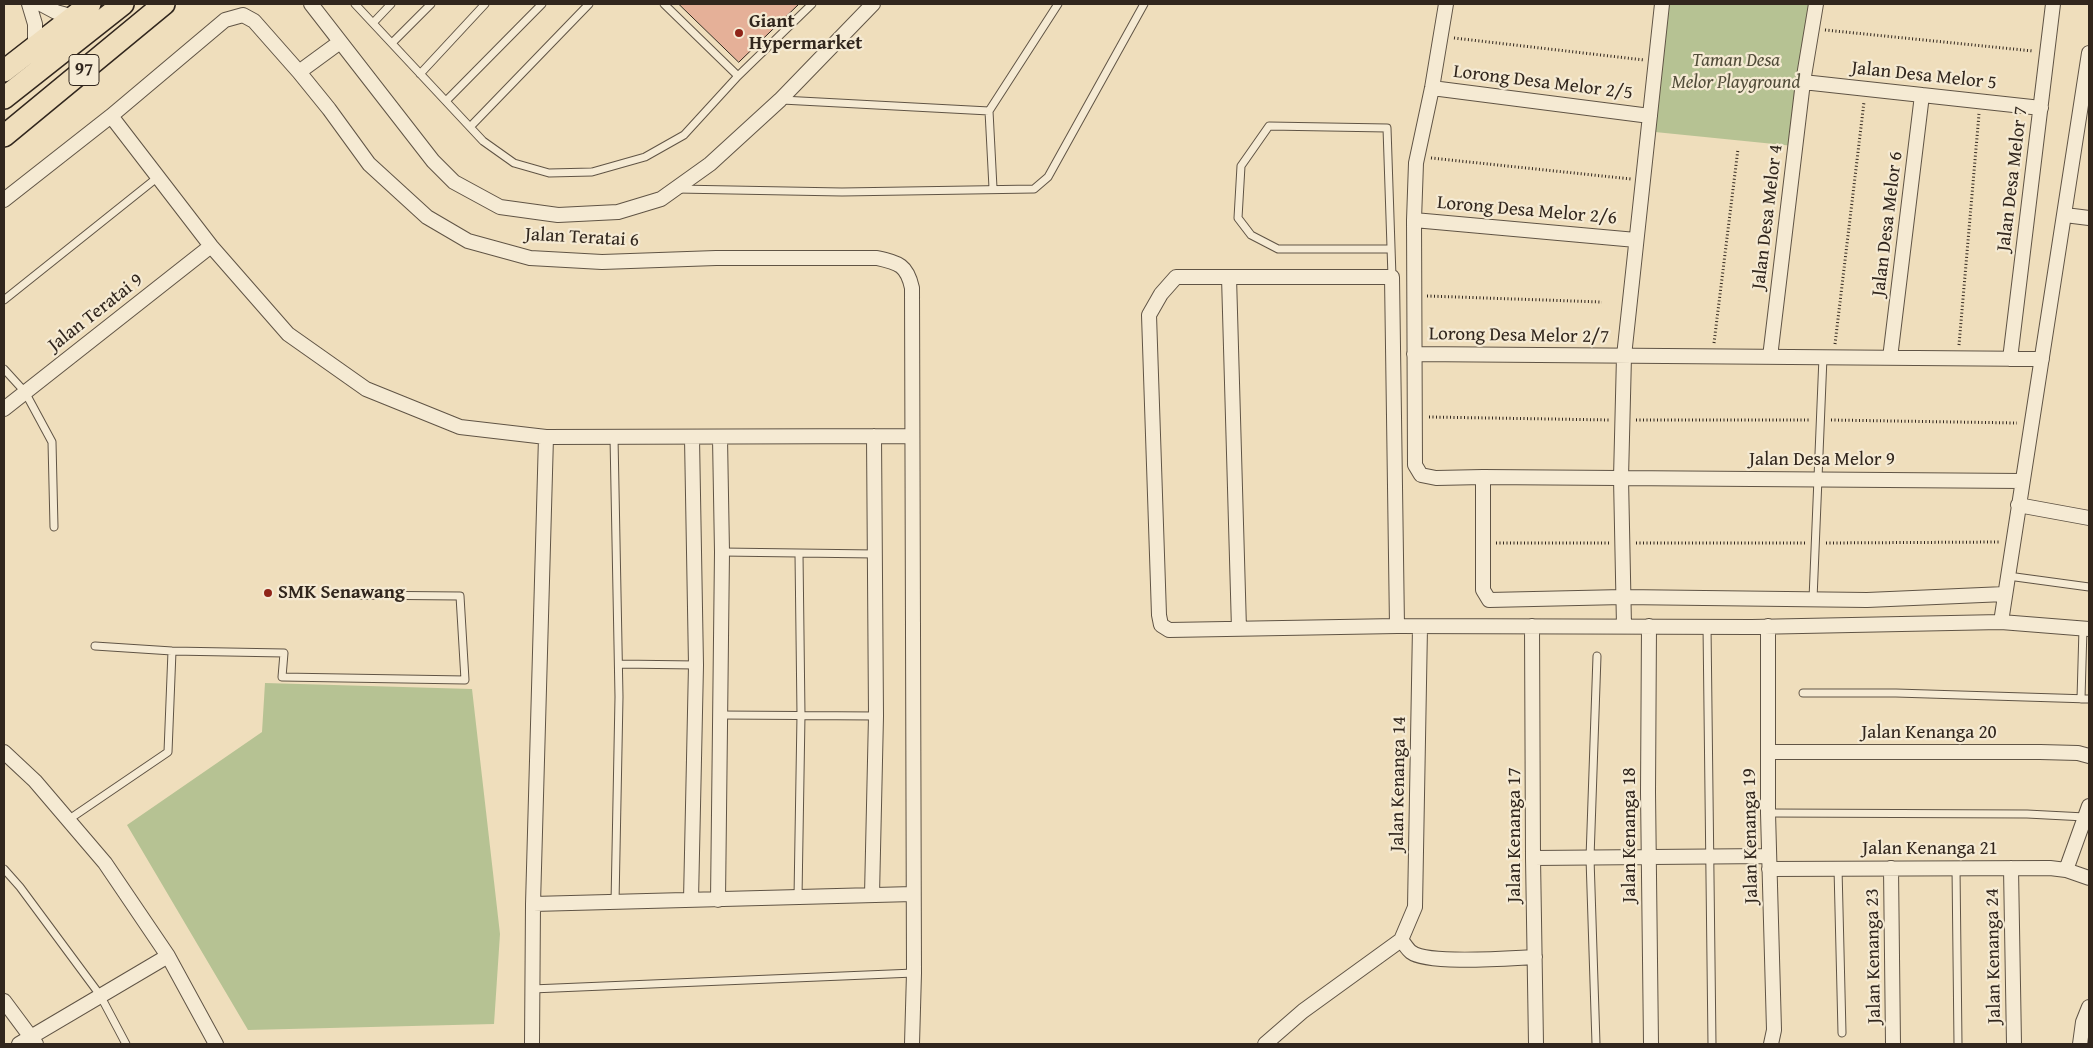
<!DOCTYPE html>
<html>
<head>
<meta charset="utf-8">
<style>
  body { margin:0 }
  #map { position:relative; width:2093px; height:1048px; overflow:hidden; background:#efdebc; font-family:"Gentium Book Plus",serif }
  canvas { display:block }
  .frame { position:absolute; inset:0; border:5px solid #31261d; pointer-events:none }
</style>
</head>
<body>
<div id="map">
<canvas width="2093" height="1048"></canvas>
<div class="frame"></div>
</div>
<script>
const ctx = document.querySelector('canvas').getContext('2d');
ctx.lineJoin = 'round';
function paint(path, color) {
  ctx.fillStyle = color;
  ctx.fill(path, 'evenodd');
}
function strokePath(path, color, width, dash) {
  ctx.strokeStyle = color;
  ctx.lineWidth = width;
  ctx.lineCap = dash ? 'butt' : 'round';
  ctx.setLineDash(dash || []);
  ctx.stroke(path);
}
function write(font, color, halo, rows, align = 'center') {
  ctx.font = font + ' "Gentium Book Plus",serif';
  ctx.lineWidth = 4.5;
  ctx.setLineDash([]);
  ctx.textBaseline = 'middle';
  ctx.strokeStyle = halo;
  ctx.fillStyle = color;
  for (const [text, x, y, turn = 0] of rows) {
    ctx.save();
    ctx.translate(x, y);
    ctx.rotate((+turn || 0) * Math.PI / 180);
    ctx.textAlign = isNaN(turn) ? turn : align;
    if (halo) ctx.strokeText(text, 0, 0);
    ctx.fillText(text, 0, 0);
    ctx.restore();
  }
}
paint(new Path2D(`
  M1667,4H1816L1794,146L1655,132Z
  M265,683L472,689L500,934L494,1024L248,1030L127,825L262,732Z`), '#b6c293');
const building = new Path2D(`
  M679,4H799L739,62Z`);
paint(building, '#e5b098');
strokePath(building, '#31261d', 1);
const lane = new Path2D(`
  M355,4L483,141L514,163L549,173L592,172L645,157L684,135L738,76L812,4
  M664,4L738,76
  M373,23L391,4
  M392,43L431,4
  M420,74L485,4
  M782,100L989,111
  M446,101L542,4
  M470,127L589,4
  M993,188L989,111L1058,4
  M677,189L842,192L1034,189L1048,177L1144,4
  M1391,249H1278L1251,235L1238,218L1241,166L1269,126L1387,128L1392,277
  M4,300L158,177
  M4,369L25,392L52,442L54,527
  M614,437L619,697L615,903
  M722,552L875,554
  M2008,576L2089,587
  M1813,599L1823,357
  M1707,626L1712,1044
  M95,646L172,651L284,653L282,677L465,680L460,596L349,595
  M619,664L696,665
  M1803,693H1896L2089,699
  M2081,699L2083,628
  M720,715L876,716
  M1768,813L2027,814L2085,817
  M68,820L168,752L172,651
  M1838,868L1842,1033
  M1956,868L1958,1044
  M4,869L20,887L100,995L126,1044
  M798,897L801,715L799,554
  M532,989L914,973
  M1596,1044L1590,858L1597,656`);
const street = new Path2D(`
  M29,4L35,24V46
  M41,4L56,12L74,17
  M311,4L433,161L454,182L500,207L558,215L618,212L661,199L710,164L780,100L873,4
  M1446,4L1432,88L1416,163L1414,220L1415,465L1421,475L1436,478L1483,477L2022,481
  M299,72L340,42
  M1803,82L2041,108
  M1432,88L1650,116
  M111,116L211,246L288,334L366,389L460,427L546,437L912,436
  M4,200L111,116L225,20L243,15L254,21L299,72L329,109L369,164L427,217L468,241L530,258L602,262L716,258H877C899,263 907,265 912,288L914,973L912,1044
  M2065,215L2089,218
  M1414,220L1636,240
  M1229,277L1239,629
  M1414,354L2042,359
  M1770,357L1803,82L1816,4
  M1890,358L1922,95
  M2010,359L2053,4
  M4,409L211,246
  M1483,477V590L1489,600L1623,597L1867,600L2005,594
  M2018,505L2089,518
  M2001,622L2089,53
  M1397,626L1392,277H1176L1161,294L1149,315L1159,615L1161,625L1169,630L1397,626L1752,627L2001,622L2089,629
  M1532,626L1533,858L1536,1044
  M1624,626L1621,478L1624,356L1662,4
  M1649,626L1648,792L1651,1044
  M1768,626V813L1774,1030L1771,1044
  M4,752L35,781L105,863L168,956
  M1768,752H2040L2078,753L2089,756
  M1533,858L1769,856
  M1891,868L1893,1044
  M2011,868L2014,1044
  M1769,869L2050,868L2066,870L2089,878
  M2066,870L2089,806
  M872,895L876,716L874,436
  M691,900L696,665L692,438
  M718,900L722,552L720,438
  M533,904L913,894
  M1401,940C1404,943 1407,949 1411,952C1428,965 1511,958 1535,957
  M4,1001L36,1044
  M19,1044L168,956L216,1044
  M532,1044L533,904L546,437
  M1265,1044L1303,1011L1401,940L1415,907L1420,627
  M2080,1044L2083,1022L2089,1007`);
const primary = new Path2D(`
  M4,71L90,4
  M4,98L123,4
  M4,136L164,4`);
strokePath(lane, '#605445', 9);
strokePath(street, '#605445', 16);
strokePath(primary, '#31261d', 24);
strokePath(new Path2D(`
  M1825,30L2033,51
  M1454,38L1644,60
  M1431,158L1631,179
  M1427,296L1602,302
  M1714,343L1738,149
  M1835,344L1864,102
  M1959,345L1979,114
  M1429,417L1610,420
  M1636,420H1810
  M1831,420L2017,423
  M1496,543H1610
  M1636,543H1805
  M1826,543L2000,542`), '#31261d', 3, [1, 2.5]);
strokePath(lane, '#f5ead3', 7);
strokePath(street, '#f5ead3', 14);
strokePath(primary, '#efdebc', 21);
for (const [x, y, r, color] of [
  [739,33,5,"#8f2418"],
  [268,593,5,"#8f2418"]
]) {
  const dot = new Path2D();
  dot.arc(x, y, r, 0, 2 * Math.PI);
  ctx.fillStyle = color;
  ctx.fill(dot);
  strokePath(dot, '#f5ead3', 2);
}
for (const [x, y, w] of [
  [84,70,30]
]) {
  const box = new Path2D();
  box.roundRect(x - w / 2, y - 15.5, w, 31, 4);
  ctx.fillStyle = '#f5ead3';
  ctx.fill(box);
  strokePath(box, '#31261d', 1);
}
write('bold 18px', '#31261d', null, [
  ["97",84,70]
]);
write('bold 19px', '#31261d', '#f5ead3', [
  ["Giant",749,22],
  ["Hypermarket",749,44],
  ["SMK Senawang",278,593]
], 'left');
write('italic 19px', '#524d3a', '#f5ead3', [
  ["Taman Desa",1736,61],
  ["Melor Playground",1736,83]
]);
write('19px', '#31261d', '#f5ead3', [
  ["Jalan Desa Melor 5",1924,76,6],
  ["Lorong Desa Melor 2/5",1543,83,7],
  ["Jalan Desa Melor 7",2013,179,-83],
  ["Lorong Desa Melor 2/6",1527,211,5],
  ["Jalan Desa Melor 4",1768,217,-83],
  ["Jalan Desa Melor 6",1888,224,-83],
  ["Jalan Teratai 6",582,238,3],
  ["Jalan Teratai 9",96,313,-38],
  ["Lorong Desa Melor 2/7",1519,336,1],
  ["Jalan Desa Melor 9",1822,460],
  ["Jalan Kenanga 20",1929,733],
  ["Jalan Kenanga 14",1399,784,-89],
  ["Jalan Kenanga 17",1515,835,-90],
  ["Jalan Kenanga 18",1630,835,-90],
  ["Jalan Kenanga 19",1751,836,-91],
  ["Jalan Kenanga 21",1930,849],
  ["Jalan Kenanga 23",1874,956,-91],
  ["Jalan Kenanga 24",1994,956,-91]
]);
</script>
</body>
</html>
